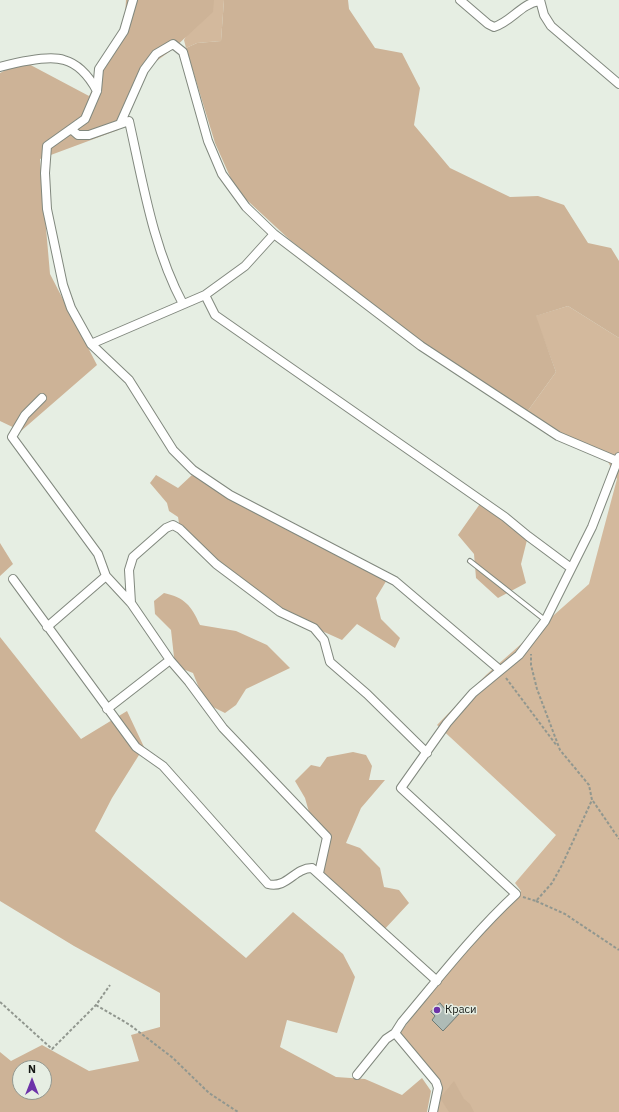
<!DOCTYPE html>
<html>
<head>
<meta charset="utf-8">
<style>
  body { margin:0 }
  #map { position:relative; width:619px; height:1112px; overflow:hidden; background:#e6eee3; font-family:"IBM Plex Sans",sans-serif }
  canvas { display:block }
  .north { position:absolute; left:12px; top:1060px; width:40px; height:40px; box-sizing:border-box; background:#e6eee3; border:1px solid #929890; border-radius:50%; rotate:0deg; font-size:11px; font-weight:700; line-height:16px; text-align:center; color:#151814 }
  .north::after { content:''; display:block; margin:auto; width:14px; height:18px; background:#6d33a9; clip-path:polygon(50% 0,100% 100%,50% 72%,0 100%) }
</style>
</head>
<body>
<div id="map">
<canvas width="619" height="1112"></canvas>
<div class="north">N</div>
</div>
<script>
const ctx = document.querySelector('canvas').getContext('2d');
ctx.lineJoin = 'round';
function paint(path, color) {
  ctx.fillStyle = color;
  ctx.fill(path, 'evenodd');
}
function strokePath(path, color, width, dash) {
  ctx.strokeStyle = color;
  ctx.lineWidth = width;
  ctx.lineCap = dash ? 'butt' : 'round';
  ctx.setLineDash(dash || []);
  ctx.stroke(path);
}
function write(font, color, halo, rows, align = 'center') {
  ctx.font = font + ' "IBM Plex Sans",sans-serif';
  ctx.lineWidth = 3;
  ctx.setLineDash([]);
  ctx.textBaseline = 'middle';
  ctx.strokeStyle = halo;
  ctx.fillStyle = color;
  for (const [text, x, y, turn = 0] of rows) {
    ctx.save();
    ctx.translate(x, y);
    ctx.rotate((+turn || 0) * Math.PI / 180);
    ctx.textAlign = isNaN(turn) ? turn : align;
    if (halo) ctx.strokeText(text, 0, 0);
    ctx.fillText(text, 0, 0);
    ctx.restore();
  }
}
paint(new Path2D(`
  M198,0H224L221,41L197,43L186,48L184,40L197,14Z
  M568,306L619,338V1112H434L442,1093L399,1034L448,971L521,891L515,883L556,835L437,725L486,675L589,584L617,479L605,456L558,436L527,412L556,372L535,316Z`), '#d3b99d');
paint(new Path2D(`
  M126,0H214L213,12L173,49L144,70L118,130L40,159L50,274L97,365L21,431L0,421V73L23,61L89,96L124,31Z
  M224,0H348L349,9L375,48L402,53L420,88L414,125L450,168L510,197L538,196L564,205L588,243L611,248L619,261V338L568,306L536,316L556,372L527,412L412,336L290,240L236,190L215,143L186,48L197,43L221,41Z
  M156,475L178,488L192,475L388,578L376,598L381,619L400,638L395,648L357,624L342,640L280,612L216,564L180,529L178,517L169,511L167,503L150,483Z
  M482,501L528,536L521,564L526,583L498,598L476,578L474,554L458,535Z
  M0,543L13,564L0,576Z
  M164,593C185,598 191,605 200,625L236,631L267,645L290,668L246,689L236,705L225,713L205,703L193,673L175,666L171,630L155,614L154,601Z
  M0,637L81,739L127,711L144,747L112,798L95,831L246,958L293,912L343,954L355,977L337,1033L287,1020L280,1047L336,1077L365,1079L402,1095L422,1078L431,1091L427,1112H0V1052L11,1061L42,1045L89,1071L139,1061L131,1035L160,1027V993L74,946L0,901ZM20,1068H44V1092H20Z
  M353,752L366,755L372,766L369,780H385L361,808L346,843L360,848L380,868L384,887L399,890L409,903L382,932L319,873L327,837L309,812L305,798L295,781L311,765L320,767L327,757Z
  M454,1081L464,1099L470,1104L474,1112H449L440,1098Z`), '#cdb397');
const building = new Path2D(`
  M440,1003L446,1010L450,1005L459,1014L443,1031L432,1020L435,1016L431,1012Z`);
paint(building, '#aebbb6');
strokePath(building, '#6e7b75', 1);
const service = new Path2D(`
  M470,561L545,620`);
const minor = new Path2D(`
  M133,0L124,31L99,69L97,91L85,119L47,146L45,173L47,209L63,285L71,308L91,344L129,380L173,450L193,470L230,495L395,581L500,670
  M460,0L488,24L494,27C511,22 521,4 539,1
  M540,0L544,15L551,26L619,84
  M0,67C15,63 49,55 64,60C79,64 90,78 97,91
  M120,124L144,70L156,54L173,44L183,52L208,141L222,174L246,207L274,234
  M71,129L78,135H89L129,121C143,183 153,248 183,304
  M205,295L245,266L274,234L421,346L558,436L617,461
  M91,344L205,295L215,315L505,517L528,536L571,568
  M42,398L25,415L12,437L98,554L106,576L131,603L170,660L189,682L223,728L327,837L319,873
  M13,579L136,747L163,766L268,884C287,889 294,868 312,868L437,981
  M131,603L129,570L133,557L166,528L173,525L180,529L216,564L280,612L314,628L324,640L330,662L367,694L427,753
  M47,627L106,576
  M107,709L170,660
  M357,1075L386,1039L395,1033
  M433,1112L438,1088L436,1082L395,1033L402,1022C439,978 474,933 516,894L401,788L447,723L473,693L519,655L545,621L592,527L619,457`);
strokePath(service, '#81887e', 6);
strokePath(minor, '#81887e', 10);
strokePath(new Path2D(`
  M506,678L557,746
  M593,801L619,839
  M523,897L536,901L552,883L562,865L592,800L589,785L560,750L537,689L531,665V654
  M536,901L565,914L619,950
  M0,1002L52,1049L96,1005L110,985
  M96,1005L130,1025L173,1058L209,1093L238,1112`), '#91978f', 2, [3, 2]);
strokePath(service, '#fff', 4);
strokePath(minor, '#fff', 8);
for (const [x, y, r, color] of [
  [437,1010,4,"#6d33a9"]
]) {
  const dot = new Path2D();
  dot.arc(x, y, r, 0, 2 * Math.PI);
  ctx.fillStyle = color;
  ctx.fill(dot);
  strokePath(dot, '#e6eee3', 1.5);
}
write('11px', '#151814', '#e6eee3', [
  ["Краси",445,1010]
], 'left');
</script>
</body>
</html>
